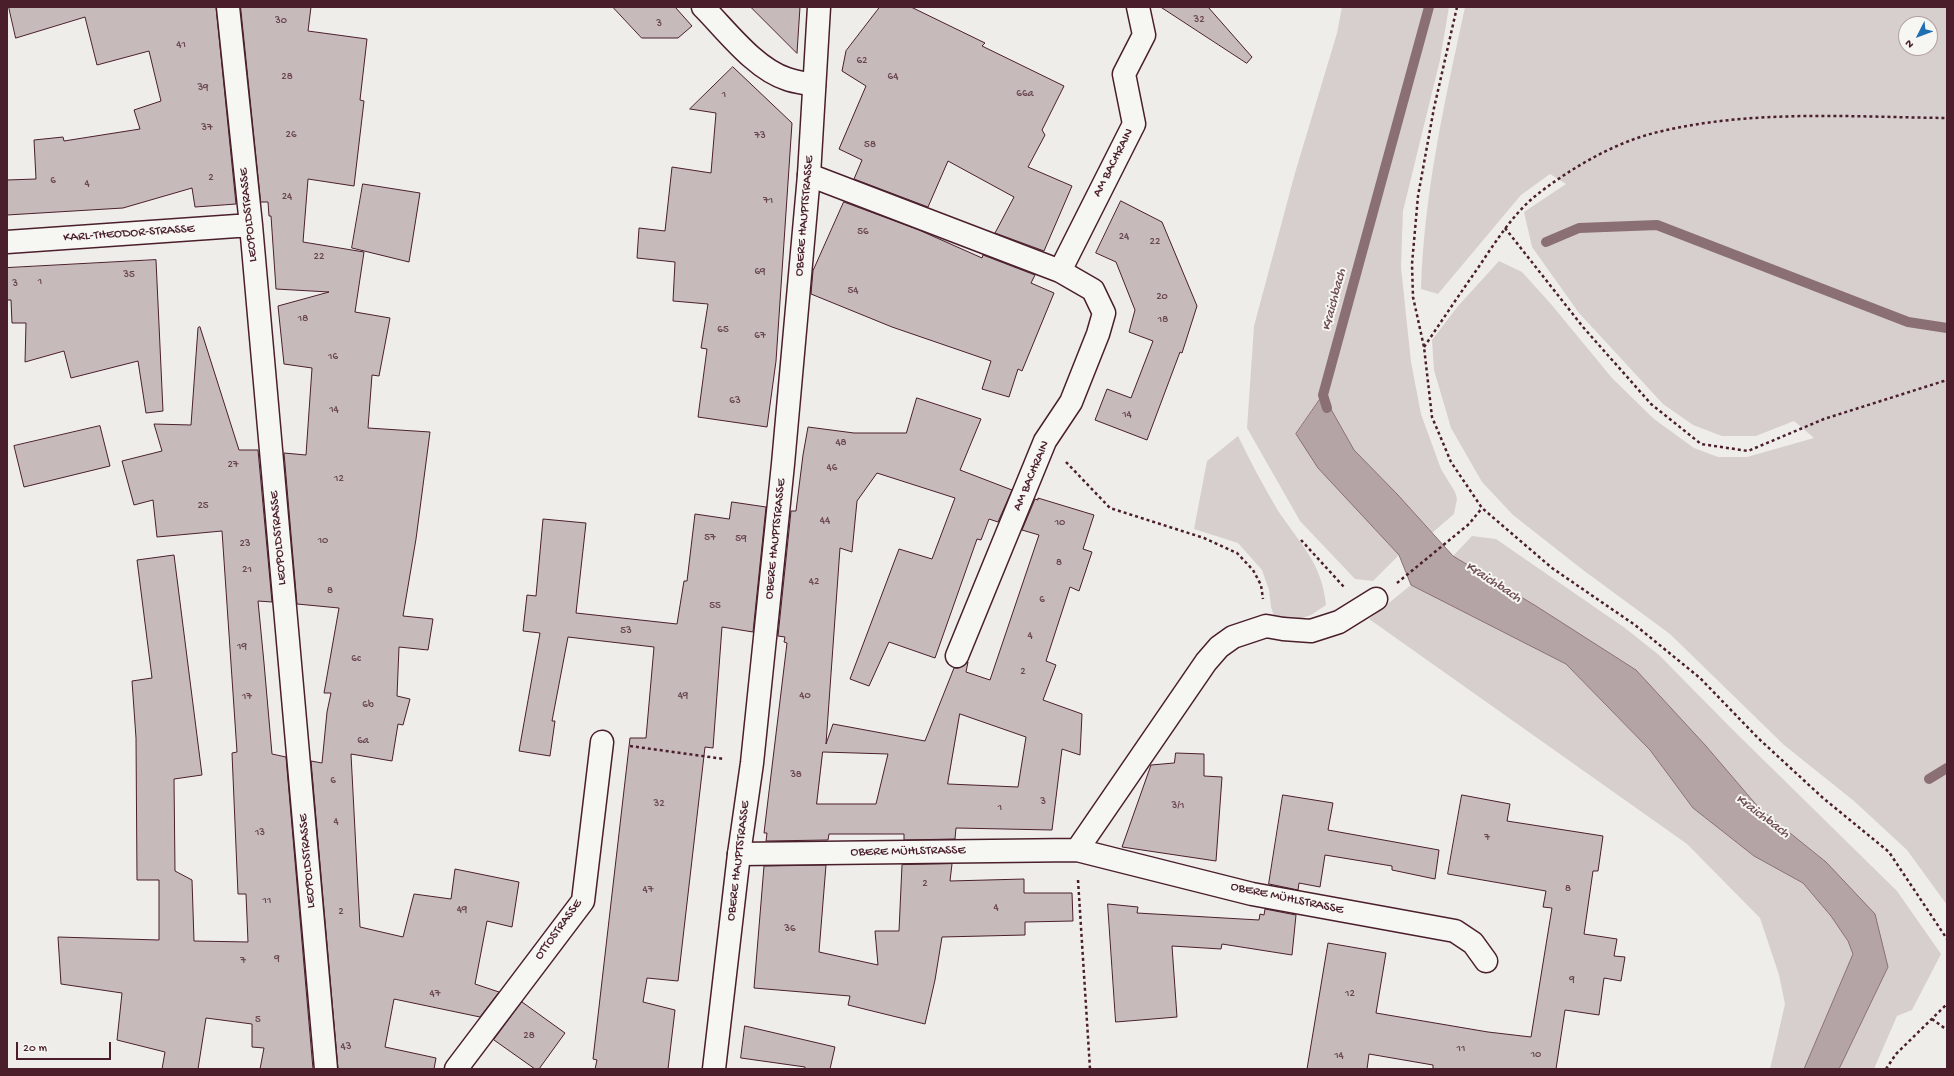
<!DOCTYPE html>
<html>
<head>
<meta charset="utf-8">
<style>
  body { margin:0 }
  #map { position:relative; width:1954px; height:1076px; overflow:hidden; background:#efedea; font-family:"Gochi Hand",sans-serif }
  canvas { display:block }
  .frame { position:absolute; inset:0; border:8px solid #4a1f2b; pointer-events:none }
  .north { position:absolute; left:1898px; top:16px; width:40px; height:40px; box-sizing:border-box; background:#f6f6f2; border:1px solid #b1a0a2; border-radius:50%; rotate:228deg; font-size:11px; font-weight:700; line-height:16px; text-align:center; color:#4a1f2b }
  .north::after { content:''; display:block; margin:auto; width:14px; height:18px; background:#1f6fb2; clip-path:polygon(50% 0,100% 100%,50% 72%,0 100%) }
  .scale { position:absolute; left:16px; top:1042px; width:95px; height:18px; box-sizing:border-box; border:2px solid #4a1f2b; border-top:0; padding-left:5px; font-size:12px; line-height:14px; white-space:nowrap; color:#4a1f2b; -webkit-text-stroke:3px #f6f6f2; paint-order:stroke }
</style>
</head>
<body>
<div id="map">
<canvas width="1954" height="1076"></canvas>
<div class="frame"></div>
<div class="north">N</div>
<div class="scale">20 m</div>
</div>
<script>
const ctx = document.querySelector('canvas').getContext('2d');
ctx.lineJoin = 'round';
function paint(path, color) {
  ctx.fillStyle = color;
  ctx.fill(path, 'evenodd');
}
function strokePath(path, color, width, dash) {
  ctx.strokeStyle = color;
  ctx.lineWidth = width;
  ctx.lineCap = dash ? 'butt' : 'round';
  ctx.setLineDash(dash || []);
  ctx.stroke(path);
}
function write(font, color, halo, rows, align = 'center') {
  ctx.font = font + ' "Gochi Hand",sans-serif';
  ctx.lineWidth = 4;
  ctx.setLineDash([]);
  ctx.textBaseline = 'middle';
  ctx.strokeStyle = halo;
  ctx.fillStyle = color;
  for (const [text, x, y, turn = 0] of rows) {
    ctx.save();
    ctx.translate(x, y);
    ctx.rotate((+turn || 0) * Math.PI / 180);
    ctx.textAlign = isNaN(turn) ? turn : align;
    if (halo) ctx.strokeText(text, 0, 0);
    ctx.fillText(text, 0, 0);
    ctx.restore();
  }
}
paint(new Path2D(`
  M1342,7H1449L1440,60L1403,211L1401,267L1411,362L1421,414L1441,469L1455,492L1457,499L1454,514L1432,533L1354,450L1324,396L1372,525L1399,555L1373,581L1355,579L1300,521L1247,428L1254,326L1295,173L1337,33Z
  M1465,7H1947V905L1907,850L1854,801L1784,745L1670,634L1583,570L1513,515L1482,482L1451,428L1434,370L1432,340L1458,306L1499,261L1522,272L1551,304L1612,378L1654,419L1694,448L1718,457H1747L1814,438L1794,421L1756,436H1722L1693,425L1663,404L1579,313L1532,247L1524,212L1566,184L1550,174L1521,195L1438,294L1421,289C1424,193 1445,100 1465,7ZM1906,24H1930V48H1906Z
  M1238,436C1250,461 1263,485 1277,509C1299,543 1322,562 1326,605L1311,615L1291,622L1274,616L1271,607L1269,590L1262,570L1238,543L1194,529L1207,461Z
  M1472,536L1496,539L1625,628L1659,655L1734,731L1897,891L1941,954L1912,1010L1897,1016L1874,1069H1839L1888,967L1826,862L1759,808L1706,746L1636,670L1536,606L1453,556Z
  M1411,585L1566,664L1650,750L1693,808L1754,856L1803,883L1831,916L1848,941L1853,954L1804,1069H1770L1785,1004L1779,975L1760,918L1687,844L1369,619Z`), '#d7cfce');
const water = new Path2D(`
  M1323,395L1354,450L1398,495L1453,556L1536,606L1636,670L1706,746L1759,808L1826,862L1875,914L1888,967L1839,1069H1804L1853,954L1848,941L1831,916L1803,883L1754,856L1693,808L1650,750L1566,664L1411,585L1399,555L1318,468L1296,434Z`);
paint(water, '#b4a4a5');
strokePath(water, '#8a6f74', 1);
strokePath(new Path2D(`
  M1546,242L1579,228L1657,225L1908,322L1947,328
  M1327,408L1323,395L1429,7
  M1929,779L1947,768`), '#8a6f74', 10);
const building = new Path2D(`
  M9,7H216L236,204L195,207L192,188L123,208L7,215V180L36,179L34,140L63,137L64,141L140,129L134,110L161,101L149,51L97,65L85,17L16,38Z
  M241,7H311L308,31L367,39L360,100L364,101L354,186L308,179L303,242L364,252L355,312L390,318L379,376L372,375L368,428L430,432L416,539L403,616L433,619L428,650L399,647L397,696L410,699L403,725L398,724L392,761L351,754L360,927L403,937L414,894L451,899L455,869L519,882L512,927L487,921L475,984L499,992L480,1017L394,999L385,1047L436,1058L434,1069H338L311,761L322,763L327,712L331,693H324L339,608L297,604L284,453L306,455L312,368L284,364L278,306L329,292L276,289L271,216H269L268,202H261Z
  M613,7H675L692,26L678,38H642Z
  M751,7H800L797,53Z
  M880,7H911L985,43L982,46L1064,86L1042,130L1045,135L1028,167L1072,186L1044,251L995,233L1014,197L948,161L928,207L854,179L862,160L839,149L866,86L842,71L846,51Z
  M1161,7H1208L1252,57L1247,63Z
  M733,67L792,123L776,361L767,427L698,417L707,349L701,348L708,304L673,301L675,262L637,258L639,228L665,231L672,167L711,173L716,113L690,109Z
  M363,184L420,193L409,262L352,248Z
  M1121,201L1162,222L1197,306L1182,353L1180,352L1147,440L1095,420L1107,389L1131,398L1153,341L1129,332L1135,310L1116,262L1096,253Z
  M844,202L919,230L982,258L983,255L1035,275L1031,283L1054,293L1022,371L1018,369L1009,397L982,389L991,361L892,327L811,294L813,271Z
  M156,260L163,411L146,413L138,361L71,378L64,351L25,362L26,323H12L11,300H7V268Z
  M200,327L239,450H258L272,602L258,601L264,663L272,754L286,757L313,1069H260L264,1048L252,1047V1024L206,1018L198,1069H162L165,1052L117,1040L122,993L61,984L58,937L159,940V880H137L136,738L132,681L152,678L137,560L174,555L202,775L174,779L175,871L192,880L194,941L248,942L246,894H238L232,753L237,752L222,531L157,537L153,500L134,505L122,461L162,451L154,424L191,425L198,328Z
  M917,398L981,419L960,470L1012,490L998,522L989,519L981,540L977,539L935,658L889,642L869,686L850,679L899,549L932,559L955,498L877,473L857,501L852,552L840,548L826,744L833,724L925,741L954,668H959L968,662L966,672L990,680L1039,535L1022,530L1035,499L1038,500V498L1094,515L1083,549L1092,552L1079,591L1070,587L1046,661L1056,665L1043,700L1082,714L1080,755L1062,749L1052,830L956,828L955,839L904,840V834H829L828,840L766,841L767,833H764L787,643L784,642L785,637L778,636L791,511H796L803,455L808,427L854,433H906ZM960,714L1026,737L1018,787L948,784ZM823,752L888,754L876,804H817Z
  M100,426L110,466L24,487L14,446Z
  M732,502L766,507L753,632L722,627L713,748L705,747L678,981L647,978L643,1002L675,1010L668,1069H595L597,1060L593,1059L596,1033L630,738H646L654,647L568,637L552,721H555L550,756L519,751L540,633L523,631L527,595L536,596L543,519L586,523L576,613L677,624L684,581H687L695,514L729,519Z
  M1176,753L1204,754V776L1222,777L1216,861L1122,847L1151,765L1174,763Z
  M1283,795L1333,803L1328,830L1439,850L1435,879L1392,870V866L1325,855L1320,887L1299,883L1298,890L1269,884Z
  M1462,795L1510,804L1507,821L1603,836L1598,871H1593L1584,934L1617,939L1614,956L1625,957L1621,981L1604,978L1599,1015L1565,1010L1556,1069H1433V1065L1369,1054L1367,1069H1307L1328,943L1386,953L1376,1013L1488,1032L1531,1037L1552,908L1543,907L1546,891L1448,874Z
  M952,864L950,881L1024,879V893H1072L1073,921L1025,922V935L942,937L935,980L925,1024L848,1005L850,996L754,988L764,866L826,865L819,952L878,965L875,931H899L902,865Z
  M1108,904L1138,907L1137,913L1259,920L1260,914L1264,915L1265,909L1296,915L1292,955L1222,944L1221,949L1172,946L1177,1017L1116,1022Z
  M522,1002L565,1033L539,1069H535L494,1040Z
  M745,1026L835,1047L830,1069H805V1067L741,1058Z`);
paint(building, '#c6babb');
strokePath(building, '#4a1f2b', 1);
const street = new Path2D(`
  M228,7L251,225L326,1069
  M703,7C726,30 755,69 787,79C795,82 805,83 814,85
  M809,175L1060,271
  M7,242L251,225
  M957,656L1045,441L1071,402L1098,334L1104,313L1093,290L1060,271L1134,124L1124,74L1144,35L1138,7
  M1077,850L1252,894L1455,931L1473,943L1486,961
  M739,854L1077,850L1206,662L1219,647L1233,637L1266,626L1283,629L1311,631L1339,622L1376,599
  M456,1069L583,901L602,742`);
const secondary = new Path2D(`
  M714,1069L739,854L752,763L783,464L809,175L819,7`);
strokePath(street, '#4a1f2b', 25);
strokePath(secondary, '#4a1f2b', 25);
strokePath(new Path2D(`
  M1457,7L1434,108L1418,196L1412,264L1413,297L1424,347L1432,417L1451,462L1482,508L1552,568L1635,625L1700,678L1758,738L1823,798L1889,852L1947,939
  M1505,228L1583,327L1651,404L1701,444L1748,451L1824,419L1947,380
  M1424,347C1443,319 1461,292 1480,265C1496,241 1512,216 1534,197C1568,170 1611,144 1654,133C1749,109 1850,117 1947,118
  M1066,462L1110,508L1204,538L1237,553L1253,570L1261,585L1263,599
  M1301,540L1344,587
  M1397,583L1469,524L1482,508
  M630,746L724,759
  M1078,880L1090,1069
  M1932,1019L1947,1030
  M1886,1069L1896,1054L1947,1004`), '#4a1f2b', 2.5, [3, 3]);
strokePath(street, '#f6f6f2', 22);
strokePath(secondary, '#f6f6f2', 22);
write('11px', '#69464f', null, [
  ["32",1199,20],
  ["30",281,21],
  ["3",659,24],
  ["41",181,45],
  ["62",862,61],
  ["28",287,77],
  ["64",893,77],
  ["39",203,88],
  ["66a",1025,94],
  ["1",724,95],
  ["37",207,128],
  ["26",291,135],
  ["73",760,136],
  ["58",870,145],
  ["2",211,178],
  ["6",53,181],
  ["4",87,184],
  ["24",287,197],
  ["71",768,201],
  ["56",863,232],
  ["24",1124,237],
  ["22",1155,242],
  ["22",319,257],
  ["69",760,272],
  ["35",129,275],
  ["1",40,282],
  ["3",15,284],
  ["54",853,291],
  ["20",1162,297],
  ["18",303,319],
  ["18",1163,320],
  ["65",723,330],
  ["67",760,336],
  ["16",333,357],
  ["63",735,401],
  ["14",334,410],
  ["14",1127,415],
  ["48",841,443],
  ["27",233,465],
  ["46",832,468],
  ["12",339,479],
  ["25",203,506],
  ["44",825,521],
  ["10",1060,523],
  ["57",710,538],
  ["59",741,539],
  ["10",323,541],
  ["23",245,544],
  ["8",1059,563],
  ["21",247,570],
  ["42",814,582],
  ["8",330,591],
  ["6",1042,600],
  ["55",715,606],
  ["53",626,631],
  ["4",1030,636],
  ["19",242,647],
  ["6c",356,659],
  ["2",1023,672],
  ["49",683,696],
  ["40",805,696],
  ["17",247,697],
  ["6b",368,705],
  ["6a",363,741],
  ["38",796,775],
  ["6",333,781],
  ["3",1043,802],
  ["32",659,804],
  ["3/1",1178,806],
  ["1",1000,808],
  ["4",336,822],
  ["13",260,833],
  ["7",1487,838],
  ["2",925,884],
  ["8",1568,889],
  ["47",648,890],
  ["11",267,901],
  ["4",996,908],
  ["49",462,910],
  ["2",341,912],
  ["36",790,929],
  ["9",277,959],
  ["7",243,961],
  ["9",1572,980],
  ["47",435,994],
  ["12",1350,994],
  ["5",258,1020],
  ["28",529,1036],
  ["43",346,1047],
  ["11",1461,1049],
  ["10",1536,1055],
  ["14",1339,1056]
]);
write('13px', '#4a1f2b', '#f6f6f2', [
  ["AM BACHRAIN",1114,163,-63],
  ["LEOPOLDSTRASSE",249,215,-96],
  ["OBERE HAUPTSTRASSE",805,216,-85],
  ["KARL-THEODOR-STRASSE",129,234,-4],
  ["AM BACHRAIN",1032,476,-67],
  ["LEOPOLDSTRASSE",279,538,-95],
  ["OBERE HAUPTSTRASSE",776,539,-84],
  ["OBERE MÜHLSTRASSE",908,852,-1],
  ["LEOPOLDSTRASSE",308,861,-95],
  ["OBERE HAUPTSTRASSE",739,861,-83],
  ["OBERE MÜHLSTRASSE",1287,899,12],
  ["OTTOSTRASSE",559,930,-54]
]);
write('italic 14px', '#6f4e56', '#f6f6f2', [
  ["Kraichbach",1335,300,-75],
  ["Kraichbach",1493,583,33],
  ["Kraichbach",1762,817,37]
]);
</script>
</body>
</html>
